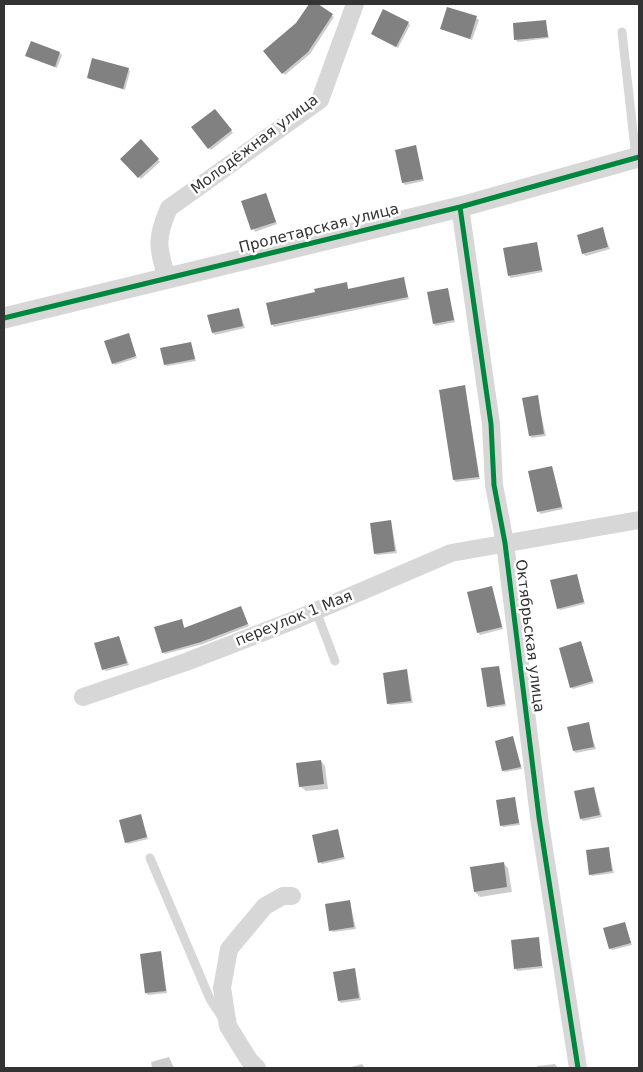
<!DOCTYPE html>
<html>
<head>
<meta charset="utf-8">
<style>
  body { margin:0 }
  #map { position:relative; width:643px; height:1072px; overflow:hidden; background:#fff; font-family:"DejaVu Sans",sans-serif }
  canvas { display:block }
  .frame { position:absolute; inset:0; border:5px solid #333; pointer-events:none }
</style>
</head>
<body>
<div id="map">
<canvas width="643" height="1072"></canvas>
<div class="frame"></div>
</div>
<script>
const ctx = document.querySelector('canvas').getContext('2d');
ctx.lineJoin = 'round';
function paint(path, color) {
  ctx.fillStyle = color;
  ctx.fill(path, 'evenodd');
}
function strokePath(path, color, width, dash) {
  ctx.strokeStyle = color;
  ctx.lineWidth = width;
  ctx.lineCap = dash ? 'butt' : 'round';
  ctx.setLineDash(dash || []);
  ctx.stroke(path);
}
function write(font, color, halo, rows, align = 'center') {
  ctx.font = font + ' "DejaVu Sans",sans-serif';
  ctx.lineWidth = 5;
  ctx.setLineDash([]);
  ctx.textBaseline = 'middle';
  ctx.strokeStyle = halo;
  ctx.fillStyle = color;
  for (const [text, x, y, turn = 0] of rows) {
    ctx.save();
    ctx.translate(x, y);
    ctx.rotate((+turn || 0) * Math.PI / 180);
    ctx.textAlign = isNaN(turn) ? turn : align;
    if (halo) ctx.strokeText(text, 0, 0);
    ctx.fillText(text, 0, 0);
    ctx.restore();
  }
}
paint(new Path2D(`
  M310,4H315L334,17L310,54L285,75L264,51L297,24Z
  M476,18L479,20L472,40L442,29Z
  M545,21L549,38L518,42L516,40Z
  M408,23L410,25L398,48L374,36Z
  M31,43L60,53L62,55L57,68L29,57L27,55Z
  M128,69L130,71L125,90L88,78Z
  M217,112L233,133L211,150L209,148Z
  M141,141L160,162L141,179L122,159Z
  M416,147L424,181L405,185L403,183Z
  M266,194L277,224L255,232L243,202Z
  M602,229L610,249L586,256L583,254Z
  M536,243L543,272L511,278L509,276Z
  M403,278L409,299L274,327L272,324L317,293L346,283L349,290Z
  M448,290L455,322L436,326L434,324Z
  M239,309L245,328L215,335L213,333Z
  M129,335L137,358L115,365L113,363Z
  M191,343L196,361L167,366L165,364Z
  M465,387L480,479L456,482L454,480Z
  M537,397L546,436L532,438L530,436Z
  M552,467L563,509L540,514L529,472Z
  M391,521L397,553L377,555L375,553Z
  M577,576L585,604L560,610L558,608Z
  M492,587L503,629L480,635L478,632Z
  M241,607L249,626L203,644L165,654L163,652L182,621L185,629Z
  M119,637L129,665L106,671L104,669Z
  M581,643L594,683L573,689L571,687Z
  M499,667L506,706L490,708L488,706Z
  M407,671L413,703L390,705L388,703Z
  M588,724L596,749L576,753L574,751Z
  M513,738L522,769L505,772L503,770Z
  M321,761L325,766L328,789L306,791L301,787Z
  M594,788L602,817L583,821L581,819Z
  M514,799L520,825L503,827L501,825Z
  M141,816L148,839L128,844L126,842Z
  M337,831L345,859L322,864L320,862Z
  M608,848L614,873L592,876L590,874Z
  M503,863L508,868L512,892L480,897L475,892Z
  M350,902L356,929L333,932L331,930Z
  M624,923L632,945L612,950L610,948Z
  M538,939L543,968L517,971L515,968Z
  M161,952L167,993L148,995L146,993Z
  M355,970L361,1000L341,1003L339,1001Z
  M169,1057L174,1068H152L151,1062Z
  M362,1064L365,1068H348Z
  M555,1064L558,1068H537V1066Z`), '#0003');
paint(new Path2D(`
  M309,4H318L333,14L308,52L282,74L263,51L296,23Z
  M447,7L477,16L470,39L440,29Z
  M383,9L409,22L396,47L371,34Z
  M546,20L548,37L514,40L513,23Z
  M31,41L60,52L55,67L25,56Z
  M92,58L129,68L123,89L87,78Z
  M215,109L232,130L208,149L191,127Z
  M141,139L159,159L138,178L120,159Z
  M416,145L423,179L402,183L395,150Z
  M266,193L276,222L251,230L241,201Z
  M603,227L608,247L582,254L577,235Z
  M537,242L542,270L508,276L503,248Z
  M404,277L408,297L271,325L266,303L315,292L314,289L347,282L348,289Z
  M448,288L454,320L433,324L427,292Z
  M239,308L243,326L212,333L207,315Z
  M129,333L136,356L112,364L104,341Z
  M191,342L195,359L164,365L160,348Z
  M465,385L479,477L453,480L439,390Z
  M538,395L544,434L529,436L522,398Z
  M552,466L562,507L537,512L528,471Z
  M391,520L395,551L374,554L370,523Z
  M577,574L584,602L557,609L550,580Z
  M492,586L502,627L477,633L467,592Z
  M241,606L248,624L201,642L162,653L154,627L182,619L184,628Z
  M119,636L127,663L102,670L94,643Z
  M581,641L593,681L570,688L559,648Z
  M499,666L505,704L487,707L481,668Z
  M407,669L411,701L387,704L383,673Z
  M589,722L594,747L573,751L567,727Z
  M513,736L521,767L502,771L495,741Z
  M321,760L324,784L299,787L296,763Z
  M594,787L600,815L580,819L574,791Z
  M515,797L519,823L500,826L496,800Z
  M141,814L147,837L125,843L119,820Z
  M338,829L344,857L318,863L312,835Z
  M609,847L612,871L589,875L586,850Z
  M504,862L507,887L474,892L470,867Z
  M350,900L354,927L329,931L325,904Z
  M625,922L631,943L609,949L603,928Z
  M539,937L542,966L514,969L511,940Z
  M161,951L166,991L145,993L140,954Z
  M355,968L359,998L338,1001L333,972Z`), '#818181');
strokePath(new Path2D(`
  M622,32L636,158
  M316,611L335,661
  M150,858L210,999L223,1019`), '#d7d7d7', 9);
strokePath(new Path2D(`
  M460,207L491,424L494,485L505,543L539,817L578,1068
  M167,279C158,247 155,240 169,208L320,100L355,4
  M83,697L186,662L297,619L451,553L639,520
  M257,1068L249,1060L228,1026L222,988L229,949L265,906L283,896H292`), '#d7d7d7', 18);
strokePath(new Path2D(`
  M4,318L460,207L639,157`), '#d7d7d7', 21);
strokePath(new Path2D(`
  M460,207L491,424L494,485L505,543L539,817L578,1068
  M4,318L460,207L639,157`), '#00873e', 5);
write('15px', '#333', '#fff', [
  ["Молодёжная улица",255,145,-37],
  ["Пролетарская улица",319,229,-14],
  ["переулок 1 Мая",294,619,-22],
  ["Октябрьская улица",529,636,83]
]);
</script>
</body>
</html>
